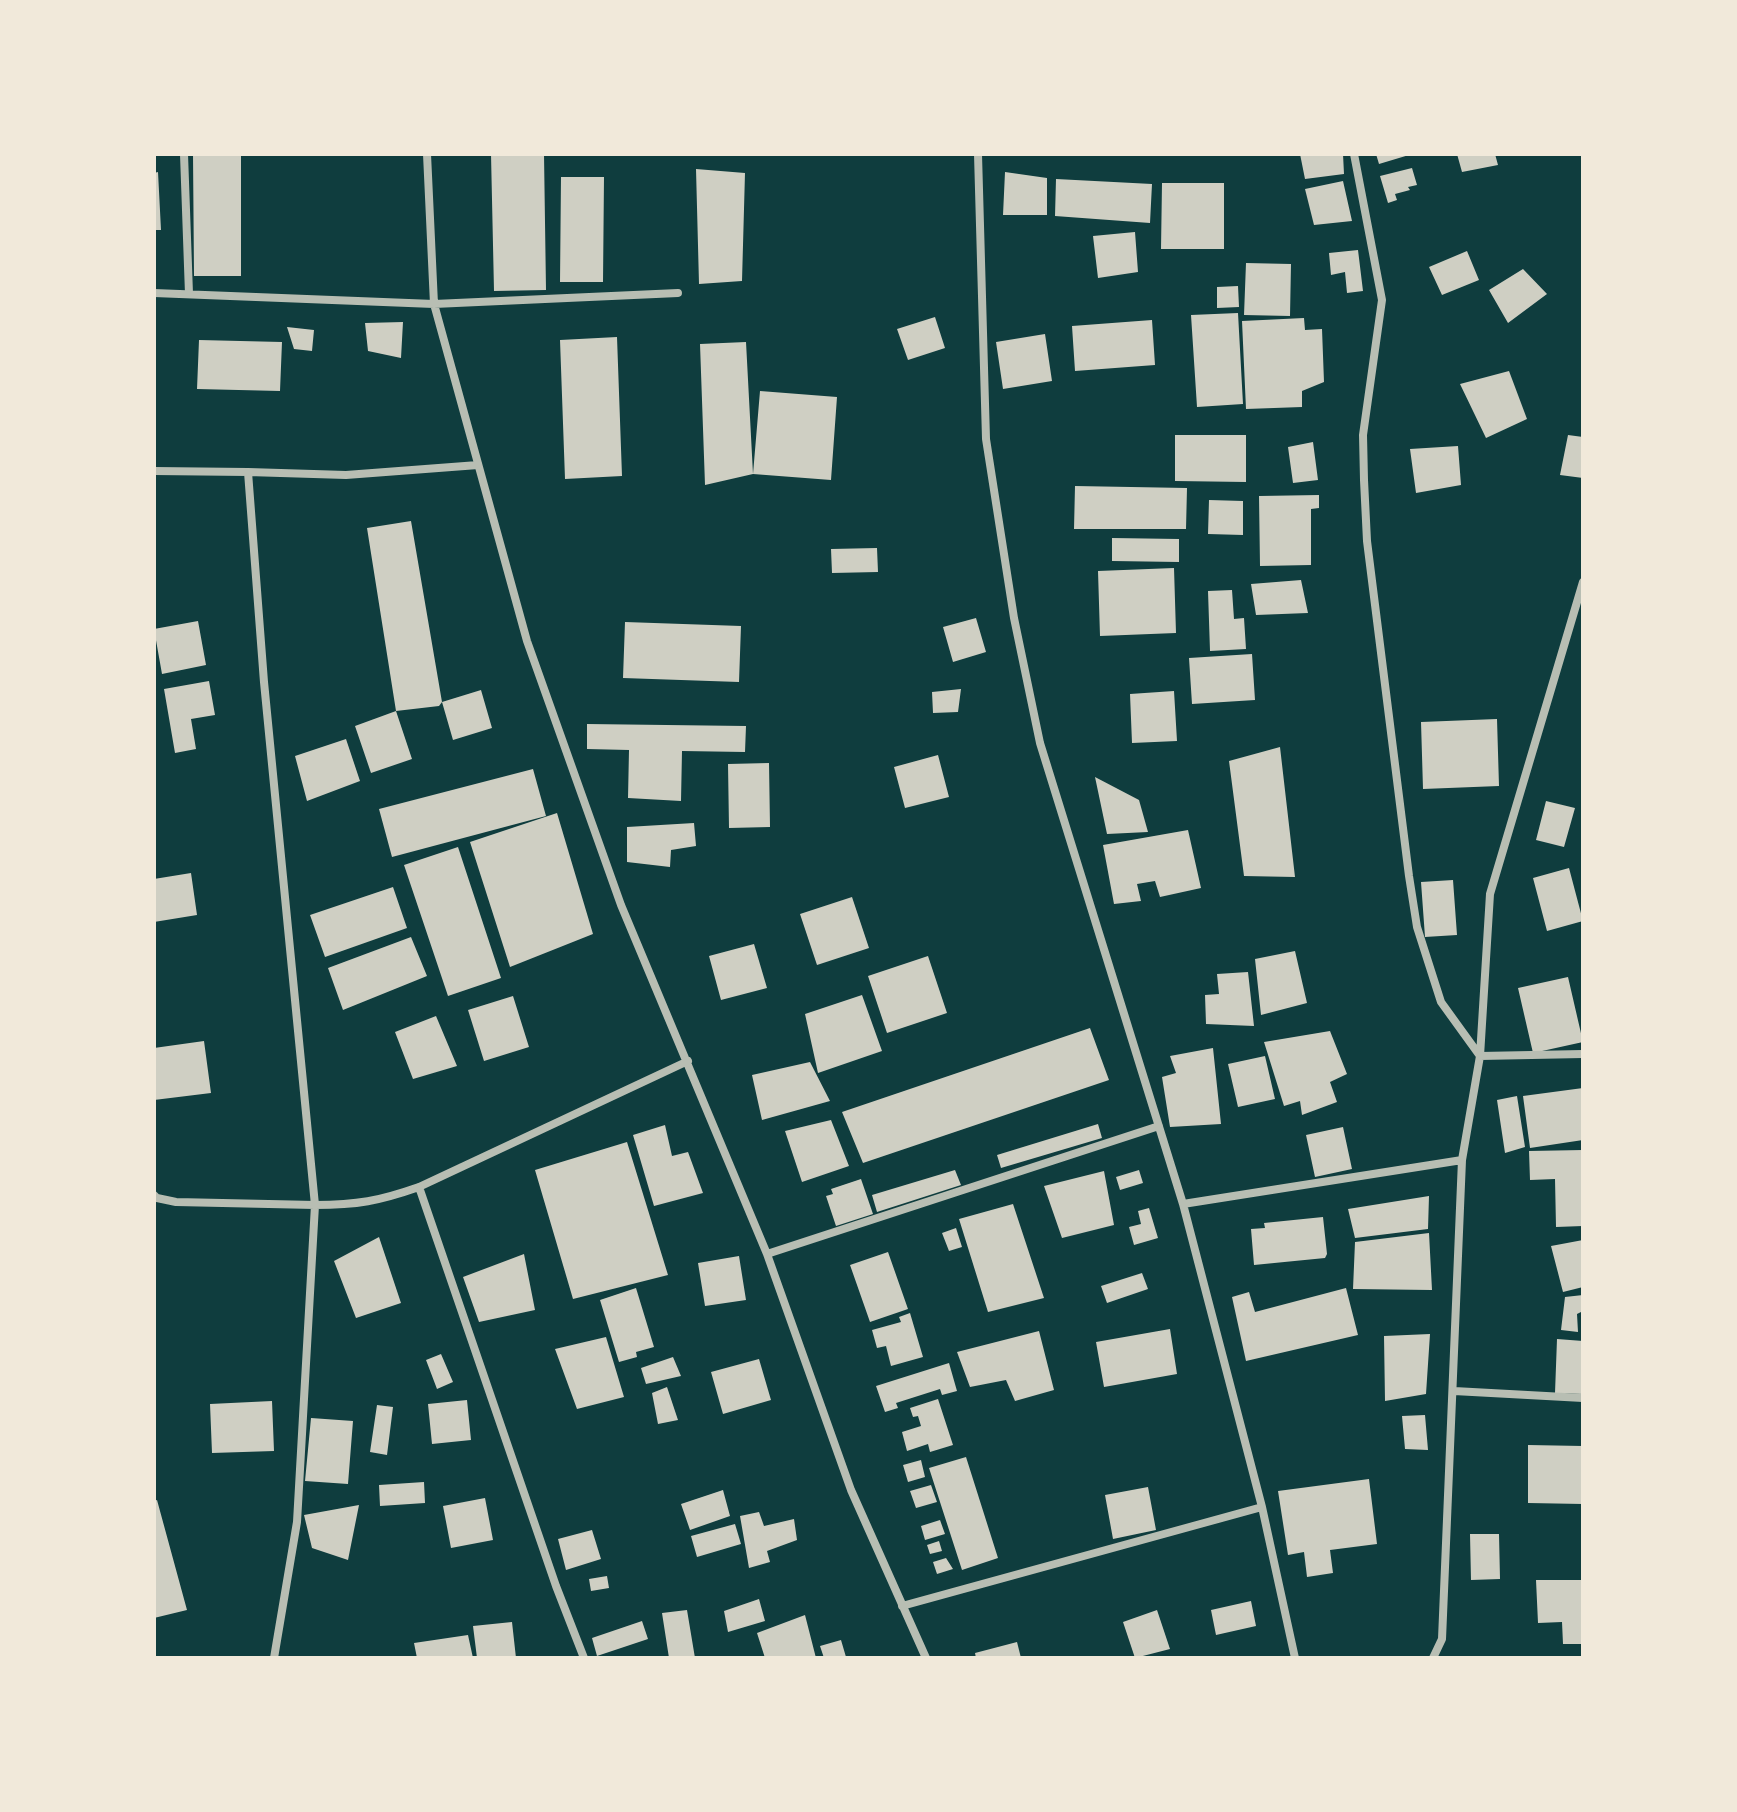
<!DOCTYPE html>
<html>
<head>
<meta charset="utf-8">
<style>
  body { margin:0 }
  #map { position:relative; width:1737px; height:1812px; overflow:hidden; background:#0f3d3e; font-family:Helvetica,sans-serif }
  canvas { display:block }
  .frame { position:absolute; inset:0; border:156px solid #f1e9da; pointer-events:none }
</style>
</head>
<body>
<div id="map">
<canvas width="1737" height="1812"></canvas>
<div class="frame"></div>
</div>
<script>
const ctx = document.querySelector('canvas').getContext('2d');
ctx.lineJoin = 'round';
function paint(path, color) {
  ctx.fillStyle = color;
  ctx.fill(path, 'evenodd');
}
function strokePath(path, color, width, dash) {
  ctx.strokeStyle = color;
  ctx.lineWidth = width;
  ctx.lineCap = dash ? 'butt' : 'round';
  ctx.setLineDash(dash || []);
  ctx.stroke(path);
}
paint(new Path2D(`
  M193,154H241V276H194Z
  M491,154H544L546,290L494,291Z
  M1300,154H1343L1344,174L1305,179Z
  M1376,154H1409V155L1379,164Z
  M1457,154H1495L1498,165L1462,172Z
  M1412,168L1417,185L1408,187L1410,190L1395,194L1397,200L1388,203L1380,176Z
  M696,169L745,173L742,281L699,284Z
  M158,172L161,230H154V173Z
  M1005,172L1047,178V215H1003Z
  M561,177H604L603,282H560Z
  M1056,179L1152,184L1150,223L1055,216Z
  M1343,181L1352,221L1314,225L1305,189Z
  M1162,183H1224V249H1161Z
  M1135,232L1138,272L1098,278L1093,236Z
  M1358,250L1363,291L1347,293L1345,272L1331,275L1329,253Z
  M1467,251L1479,280L1442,295L1429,267Z
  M1246,263L1291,264L1290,316L1244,315Z
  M1523,269L1547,294L1508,323L1489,290Z
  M1238,286L1239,307L1217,308V287Z
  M1238,313L1243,404L1197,407L1191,315Z
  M935,317L945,348L908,360L897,329Z
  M1304,318L1305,330L1322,329L1324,382L1302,391V407L1246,409L1242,321Z
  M1152,320L1155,365L1075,371L1072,326Z
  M403,322L401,358L368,351L365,323Z
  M287,327L314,330L312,351L294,349Z
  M1045,334L1052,381L1003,389L996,342Z
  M617,337L622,476L565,479L560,340Z
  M199,340L282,342L280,391L197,389Z
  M746,342L753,474L760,391L837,397L831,480L753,474L705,485L700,344Z
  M1509,371L1527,419L1486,438L1460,384Z
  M1175,435H1246V482L1175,481Z
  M1568,435L1583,437V478L1560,475Z
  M1313,442L1318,480L1293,483L1288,447Z
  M1458,446L1461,485L1416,493L1410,449Z
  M1075,486L1187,488L1186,529H1074Z
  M1319,495V508L1311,509V565L1260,566L1259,496Z
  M1209,500L1243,501V535L1208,534Z
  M411,521L442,702L481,690L492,728L453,740L442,702L439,706L396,711L367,528Z
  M1112,538L1179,539V562L1112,561Z
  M877,548L878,572L832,573L831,549Z
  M1174,568L1176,633L1100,636L1098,571Z
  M1301,580L1308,613L1256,615L1251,584Z
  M1232,590L1234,619L1244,618L1246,649L1210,651L1208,591Z
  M976,618L986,652L953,662L943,627Z
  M198,621L206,665L162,674L154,629Z
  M625,622L741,626L739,682L623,678Z
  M1252,654L1255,700L1192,704L1189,658Z
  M209,681L215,715L191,719L196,749L175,753L164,689Z
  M961,689L958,712L933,713L932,692Z
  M1174,691L1177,741L1132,743L1130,694Z
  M396,711L412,759L371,773L355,726Z
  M1497,719L1499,786L1423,789L1421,722Z
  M587,724L746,726L745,752L682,751L681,801L628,798L629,750L587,749Z
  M346,739L360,781L307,801L295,756Z
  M1280,747L1295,877L1244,876L1229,761Z
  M938,755L949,797L905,808L894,767Z
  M769,763L770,827L729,828L728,764Z
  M533,769L546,816L392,857L379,809Z
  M1095,777L1139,800L1148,832L1107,834Z
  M1546,801L1575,808L1564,847L1536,840Z
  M557,813L593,934L510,967L470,842Z
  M694,823L696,846L671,850L670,867L627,862V827Z
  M1188,830L1201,888L1160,897L1155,881L1137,884L1141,901L1114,904L1103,845Z
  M458,847L501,978L448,996L404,865Z
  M1569,868L1583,921L1547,931L1533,878Z
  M191,873L197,915L154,922V879Z
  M1453,880L1457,935L1425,937L1421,882Z
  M393,887L407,928L325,957L310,915Z
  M852,897L869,948L817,965L800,914Z
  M411,937L427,976L343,1010L328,968Z
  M754,944L767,988L721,1000L709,956Z
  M1295,951L1307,1003L1261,1015L1255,959Z
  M928,956L947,1013L887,1033L868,976Z
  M1248,972L1254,1026L1206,1024L1205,995L1219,994L1217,974Z
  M1568,977L1583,1042L1533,1053L1518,988Z
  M862,995L882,1051L818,1073L805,1014Z
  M513,996L529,1047L484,1061L468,1010Z
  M436,1016L457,1066L413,1079L395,1032Z
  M1090,1028L1109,1080L863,1163L842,1112Z
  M1330,1031L1347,1074L1330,1082L1337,1102L1302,1115L1300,1101L1284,1106L1264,1042Z
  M204,1041L211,1093L154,1100V1048Z
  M1213,1048L1221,1124L1170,1127L1162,1077L1176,1073L1170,1056Z
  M1265,1056L1275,1099L1238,1107L1228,1064Z
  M810,1062L830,1101L762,1120L752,1075Z
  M1583,1088V1140L1530,1148L1523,1096Z
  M1517,1096L1525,1147L1505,1153L1497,1100Z
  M831,1120L849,1166L802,1182L785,1131Z
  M1098,1124L1102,1138L1001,1168L997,1155Z
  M665,1125L672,1156L688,1152L703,1193L654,1206L633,1135Z
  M1343,1127L1352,1169L1315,1177L1306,1135Z
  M627,1142L668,1275L573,1299L535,1170Z
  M1583,1150V1226L1556,1227L1555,1179L1530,1180L1529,1151Z
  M955,1170L961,1185L877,1212L872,1195Z
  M1139,1170L1143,1183L1120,1190L1116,1177Z
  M1104,1171L1114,1225L1062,1238L1044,1186Z
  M861,1179L873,1214L836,1226L826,1196L833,1194L831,1189Z
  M1429,1196L1428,1229L1355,1238L1348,1209Z
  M1013,1204L1044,1298L988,1312L959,1219Z
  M1149,1208L1158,1238L1134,1245L1129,1227L1141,1224L1138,1211Z
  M1323,1217L1327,1254L1325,1258L1254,1265L1251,1229L1265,1228L1264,1223Z
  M956,1228L962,1247L949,1251L942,1233Z
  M1429,1233L1432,1290L1353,1289L1355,1242Z
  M379,1237L401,1303L356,1318L334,1261Z
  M1583,1240V1287L1563,1292L1551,1246Z
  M888,1252L908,1309L870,1322L850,1265Z
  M524,1254L535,1310L479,1322L463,1277Z
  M739,1256L746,1300L705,1306L698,1263Z
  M1142,1273L1148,1289L1107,1303L1101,1286Z
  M636,1288L654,1347L636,1352L637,1357L619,1362L600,1300Z
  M1346,1288L1358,1335L1246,1361L1232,1297L1249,1292L1255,1312Z
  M1583,1295V1311L1577,1314L1578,1332L1561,1330L1565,1297Z
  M910,1313L923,1357L891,1366L886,1346L877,1348L872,1330L901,1322L899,1317Z
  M1170,1329L1177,1374L1104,1387L1096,1342Z
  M1039,1331L1054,1390L1015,1401L1006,1380L970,1387L957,1352Z
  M1430,1334L1426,1394L1385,1401L1384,1336Z
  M606,1337L624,1397L577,1409L555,1349Z
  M1557,1339L1583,1341V1394L1555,1393Z
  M441,1354L453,1382L437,1389L426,1360Z
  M673,1357L681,1376L646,1384L641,1368Z
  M759,1359L771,1400L723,1414L711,1372Z
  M949,1363L957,1391L942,1395L940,1389L896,1403L898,1408L885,1412L876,1386Z
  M667,1387L678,1420L658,1424L652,1393Z
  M938,1399L953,1445L930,1452L928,1444L907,1451L902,1432L921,1426L918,1416L913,1417L910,1408Z
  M467,1400L471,1440L432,1444L428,1404Z
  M272,1401L274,1451L212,1453L210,1404Z
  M377,1405L393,1407L387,1455L370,1452Z
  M1425,1415L1428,1450L1405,1449L1402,1416Z
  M311,1418L353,1421L348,1484L305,1481Z
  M1528,1445L1583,1446V1504L1528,1503Z
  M966,1457L998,1558L962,1570L929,1468Z
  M921,1460L925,1477L908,1482L903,1465Z
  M1369,1479L1377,1544L1330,1550L1333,1573L1307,1577L1304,1552L1288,1555L1278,1491Z
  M424,1482L425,1503L380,1506L379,1485Z
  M931,1485L937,1502L916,1508L910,1491Z
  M1148,1487L1156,1530L1113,1539L1105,1495Z
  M723,1490L730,1516L690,1530L681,1504Z
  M485,1498L493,1540L451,1548L443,1506Z
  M157,1500L187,1610L154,1618V1501Z
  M359,1505L348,1560L312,1548L304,1515Z
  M759,1512L764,1526L794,1519L797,1540L767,1551L770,1562L749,1568L740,1516Z
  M940,1520L945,1534L925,1540L921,1526Z
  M735,1524L741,1544L697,1557L691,1536Z
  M592,1530L601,1559L566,1570L558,1539Z
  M1470,1534H1499L1500,1579L1471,1580Z
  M939,1541L942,1551L930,1554L927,1545Z
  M946,1558L953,1569L937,1574L933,1562Z
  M607,1576L609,1588L591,1591L589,1579Z
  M1536,1580H1583V1644H1563L1562,1622L1538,1623Z
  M759,1599L765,1621L728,1632L724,1611Z
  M1251,1601L1256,1626L1216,1635L1211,1610Z
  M687,1610L695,1658H669L662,1613Z
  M1157,1610L1170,1649L1135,1658L1123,1622Z
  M805,1615L816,1658H765L757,1633Z
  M642,1621L648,1639L597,1656L592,1638Z
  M512,1622L516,1658H477L473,1626Z
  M468,1635L473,1658H417L414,1643Z
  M841,1640L846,1657L824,1658L820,1646Z
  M1017,1642L1021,1658H976L975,1653Z`), '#cfcfc3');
strokePath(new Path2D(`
  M184,154L189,294
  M427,154L434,304L527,641L621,905L767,1254L851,1490L926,1658
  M978,154L986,439L1014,618L1040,743L1183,1204L1262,1507L1295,1658
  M1354,154L1382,300L1363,435L1364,480L1367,541L1409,876L1417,927L1441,1002L1480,1056L1462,1160L1442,1639L1433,1658
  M154,293L434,304L678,293
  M154,471L248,472
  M1583,582L1490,894L1480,1056L1583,1054
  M419,1187L556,1586L584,1658
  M154,1195L157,1198L176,1202L315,1205L264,682L248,472L346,475L478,465
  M1183,1204L1462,1160
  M767,1254L1159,1126
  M1454,1391L1583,1398
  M902,1606L1262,1507
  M274,1658L297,1522L315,1205C357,1205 379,1201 419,1187L688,1061`), '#b8beb3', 8);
</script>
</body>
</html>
